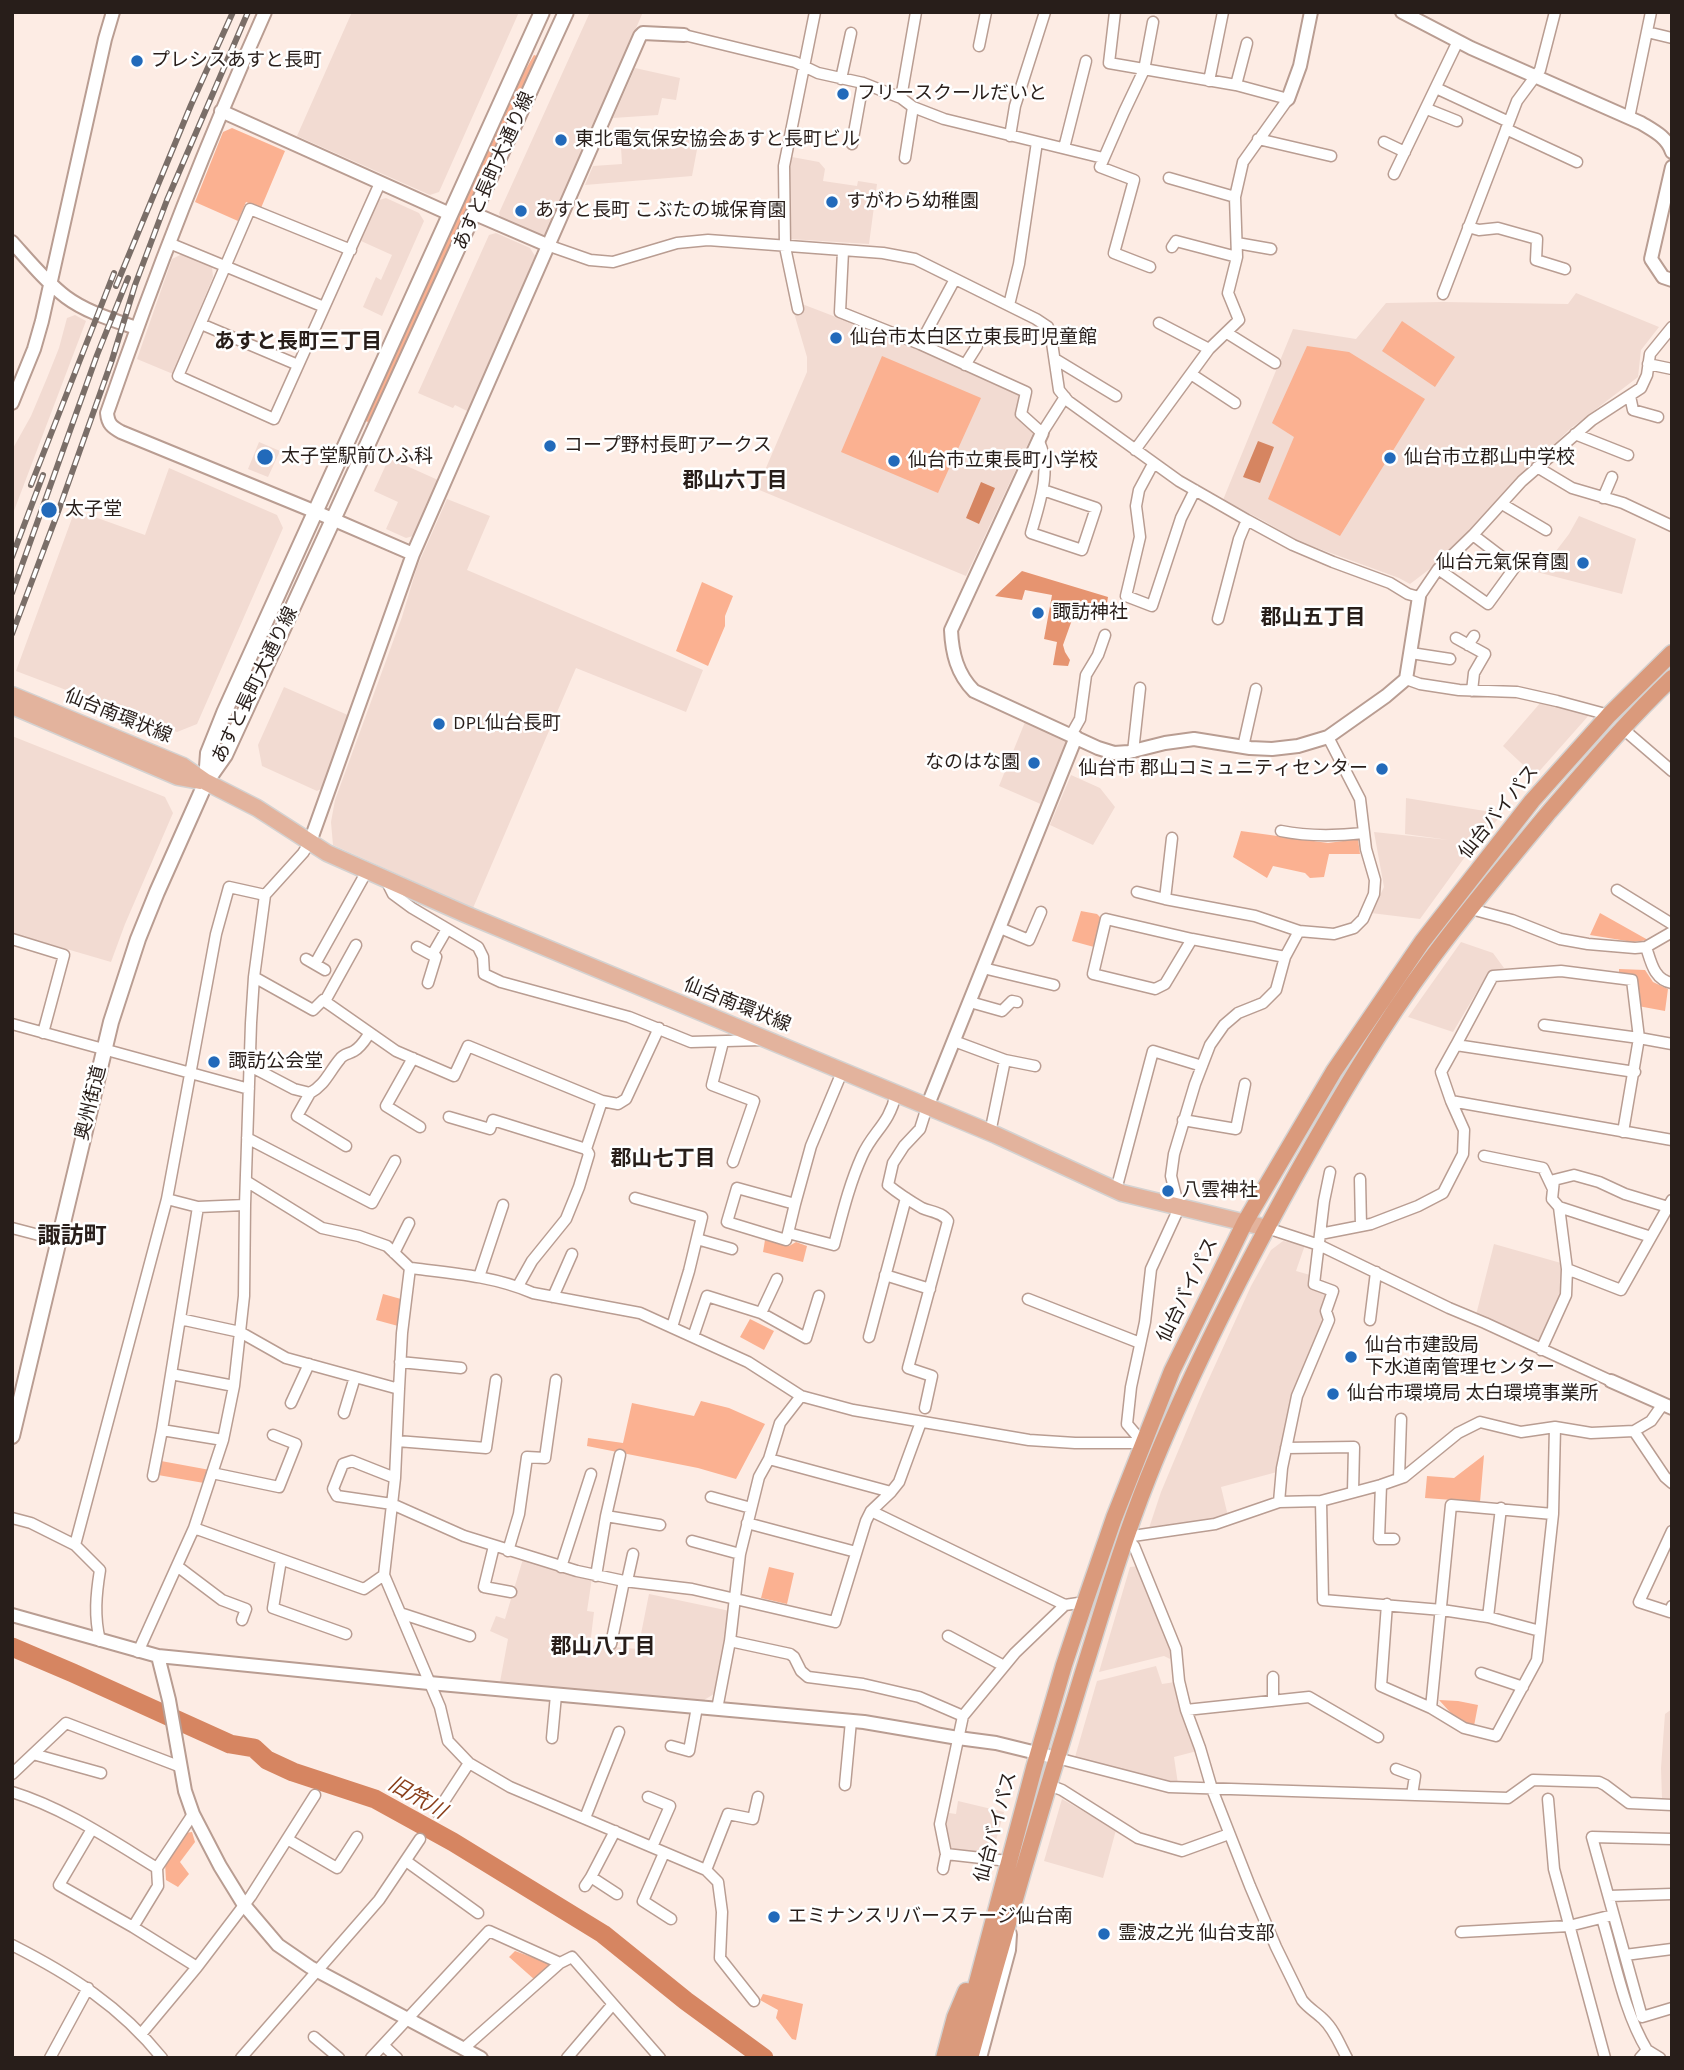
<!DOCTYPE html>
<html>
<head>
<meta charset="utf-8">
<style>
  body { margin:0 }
  #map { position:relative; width:1684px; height:2070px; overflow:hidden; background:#fdece4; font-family:Karla,sans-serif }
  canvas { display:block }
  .frame { position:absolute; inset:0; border:14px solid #281e1a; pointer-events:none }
</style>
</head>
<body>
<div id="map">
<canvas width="1684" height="2070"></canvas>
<div class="frame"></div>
</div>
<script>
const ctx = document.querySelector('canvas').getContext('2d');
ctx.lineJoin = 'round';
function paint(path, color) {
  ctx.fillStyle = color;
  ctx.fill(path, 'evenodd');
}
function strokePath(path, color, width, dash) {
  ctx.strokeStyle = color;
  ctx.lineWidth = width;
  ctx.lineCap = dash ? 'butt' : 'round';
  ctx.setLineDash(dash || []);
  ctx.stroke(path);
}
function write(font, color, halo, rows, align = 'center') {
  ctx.font = font + ' Karla,"Noto Sans JP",sans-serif';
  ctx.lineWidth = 5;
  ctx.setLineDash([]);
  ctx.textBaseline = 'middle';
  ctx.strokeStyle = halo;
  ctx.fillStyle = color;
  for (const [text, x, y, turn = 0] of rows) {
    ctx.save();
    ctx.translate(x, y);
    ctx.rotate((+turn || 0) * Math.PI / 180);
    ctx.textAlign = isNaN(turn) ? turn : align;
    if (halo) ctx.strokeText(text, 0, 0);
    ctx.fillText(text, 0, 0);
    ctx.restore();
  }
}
paint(new Path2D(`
  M352,12H519L439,192L430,195L297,136Z
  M590,12H643L547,235L542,237L501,220L499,213Z
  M635,68L680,78L676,100L662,98L658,115L613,118Z
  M641,130L642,145L699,139L692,176L585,185L593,166L622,164L621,147L600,149L606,134Z
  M792,157L819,162L825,169L823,181L857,186L858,181L877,184L869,244L790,239L789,173Z
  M386,198L419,213L424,221L382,316L363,307L376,277L381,280L392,255L361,241L379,200Z
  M496,233L530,248L535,256L469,412L455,405L453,408L418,393L489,235Z
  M182,254L212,267L213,277L173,374L137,359L172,259Z
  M1576,293L1659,327L1641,350L1638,377L1570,429L1510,487L1452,552L1410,584L1399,578L1298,541L1264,521L1223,500L1293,329L1356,339L1386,303L1443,302L1568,304Z
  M802,304L930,353L1017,392L1019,397L1015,415L1033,433L966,576L757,489L807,372V357L794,313L803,310Z
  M75,315L86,321L12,516V450L31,416L47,378L59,348L67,318Z
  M259,442L280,451L268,477L248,469Z
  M389,458L438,480L413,536L406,538L386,529L398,502L374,491Z
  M169,468L277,515L283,528L197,724L177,732L16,671L75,510L145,535Z
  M447,499L490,516L467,570L703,670L686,712L576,668L473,908L333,845L331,822L335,800L402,617L417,567Z
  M1579,516L1636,539L1622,594L1533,571L1539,552L1553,555L1569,534Z
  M284,687L350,716L323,788L317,791L262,766L258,745Z
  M1541,702L1590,714L1535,776L1503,746Z
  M1025,722L1068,741L1043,805L999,786Z
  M12,736L165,797L173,813L125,924L111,962L12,933Z
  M1071,775L1100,788L1115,807L1093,845L1050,825Z
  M1406,798L1503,814L1475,843L1420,919L1371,913L1384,887L1374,832L1449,840L1405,834Z
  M1461,942L1493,953L1504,968L1488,973L1453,1032L1408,1017Z
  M1283,1241L1305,1245L1296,1271L1310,1275L1309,1282L1312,1289L1324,1292L1327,1296L1321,1311L1322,1324L1289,1405L1277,1472L1221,1487L1228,1516L1209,1520L1149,1528L1161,1492L1202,1394L1251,1286L1271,1250Z
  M1494,1244L1561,1263V1294L1538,1343L1476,1315Z
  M523,1559L592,1578L587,1611L594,1612L590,1645L638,1649L649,1594L730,1611L714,1694L704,1700L500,1682L508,1639L490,1631L496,1616L505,1619Z
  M1139,1566L1173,1653L1170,1659L1164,1656L1099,1672L1130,1567Z
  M1156,1666L1162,1684L1175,1682L1174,1688L1197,1751L1174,1757L1178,1784L1159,1783L1075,1757L1097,1681Z
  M1672,1709V1799L1662,1798L1661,1768L1665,1714Z
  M1062,1799L1116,1830L1103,1878L1044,1861Z
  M958,1801L1004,1812L992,1854L949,1849L945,1830L949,1813L956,1814Z`), '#f2dbd2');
paint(new Path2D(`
  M534,55L537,56L383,397L368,422L365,421L523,74Z
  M232,128L285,151L261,208L246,202L238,221L195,202L223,132Z
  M1402,321L1455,357L1435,387L1382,351Z
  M1307,346L1349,352L1425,399L1340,536L1268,499L1294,437L1272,423Z
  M882,356L981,398L938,493L841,452Z
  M702,582L733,596L725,616V626L708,666L676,651Z
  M1241,831L1328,843L1358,839L1360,854H1329L1324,877L1310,878L1305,873L1273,866L1267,878L1233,857Z
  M1081,911L1097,914L1101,918L1094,947L1072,941Z
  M1600,913L1648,940L1633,942L1590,935Z
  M1619,969L1645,970L1653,982L1668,989L1665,1011L1638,1006L1635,978L1619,973Z
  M765,1240L789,1246L796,1242L807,1246L803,1262L763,1252Z
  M383,1294L401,1299L398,1326L376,1320Z
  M750,1319L774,1331L764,1350L740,1337Z
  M701,1401L729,1408L765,1424L736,1479L698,1468L587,1446L588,1438L623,1443L632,1403L694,1416Z
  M1484,1455L1480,1502L1425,1498L1427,1476L1454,1478Z
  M161,1461L210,1470L204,1483L158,1475Z
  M769,1567L794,1573L787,1604L761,1598Z
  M1439,1700L1458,1701L1478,1705L1474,1726L1459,1722Z
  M192,1832L195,1842L180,1862L189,1874L178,1887L166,1880L165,1863L185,1833Z
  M515,1951L549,1963L550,1967L535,1980L509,1957Z
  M763,1994L803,2004L796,2040L792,2039L776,2018L778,2010L760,2000Z`), '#fbb191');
paint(new Path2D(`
  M1022,571L1108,597L1106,609L1078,603L1063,645L1065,652L1070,660L1068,666L1053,665L1057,642L1044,639L1052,595L1025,590L1022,600L995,596Z`), '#e69470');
paint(new Path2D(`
  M1258,441L1274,447L1260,483L1243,477Z
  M981,482L995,488L979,524L966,518Z`), '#d68561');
strokePath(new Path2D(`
  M12,1647L73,1673L230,1744L254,1748L267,1760L293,1772L375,1799L453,1842L603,1934L686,2001L764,2058`), '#d68561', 19);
const minor = new Path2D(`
  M1115,12L1109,63L1236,85L1288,99L1243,162L1235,197L1237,257L1228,293L1239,320L1209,349L1135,450
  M1647,32L1672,38
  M684,35L795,62L818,73L863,83L901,98L913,107L944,119L1103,158
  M979,46L986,12
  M841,79L851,33
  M1209,81L1223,12
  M1236,85L1247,43
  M1436,88L1509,122
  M901,98L916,12
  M1427,109L1457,121
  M1629,118L1651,12
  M1506,129L1577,162
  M1010,136L1015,106L1045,12
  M1258,139L1331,156
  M1384,142L1405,152
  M852,144L863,83
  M1064,148L1086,61
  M905,158L913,107
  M1394,174L1458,41
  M1169,178L1235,197
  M1468,227L1479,230L1498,228L1537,239L1536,260L1565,269
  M169,243L324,307
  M1237,243L1271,249
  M547,245L590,260L613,262L677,243L708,240L883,253L915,259L1036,319L1048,327L1051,336L1059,390L1068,401L1179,481L1247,520L1293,545L1333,562L1390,583L1408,594L1419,597L1438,569L1473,535L1522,481L1592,420L1641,388L1647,375L1650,354L1672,327
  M1172,247L1176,241L1237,257
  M351,250L250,209L178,376L274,419L380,183
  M843,251L840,312L920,344L1026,392L1021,414L1042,433L1065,397
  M1150,267L1114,253L1134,180L1100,167L1124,112L1144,70L1153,22
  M1443,294L1517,101L1540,70L1555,12
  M1009,305L1019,264L1037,142
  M798,309L785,247L784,166L815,12
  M1159,323L1209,349
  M201,324L298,365
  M1227,333L1275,363
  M920,344L955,279
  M1055,359L1116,396
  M1648,364L1672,369
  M965,365L977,346
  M1191,374L1235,403
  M1630,396L1633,410L1658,417
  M1575,434L1628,455
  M1038,440C1053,467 1039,505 1031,533L1082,550L1096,508L1043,490
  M1153,464L1139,490L1136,506L1140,537L1126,596L1152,606L1181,518L1195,490
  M1537,467L1572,488L1623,503L1672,526
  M1603,498L1612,477
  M1502,504L1546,530
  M1438,569L1488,604L1515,567L1473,535
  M1218,619L1239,539L1247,520
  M1456,638L1485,654L1474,673L1472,691
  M1468,645L1474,636
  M1411,653L1450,659
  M1406,679L1420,684L1459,690L1517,692L1557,701L1609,715
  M1622,728L1672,771
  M1071,735L1080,719L1086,675L1098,655L1105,635
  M1243,747L1256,689
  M1133,752L1140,688
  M1281,831C1310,837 1336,836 1364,833
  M386,880L393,894L412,908L478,947L483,957L484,974L501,982L629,1017L691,1042L761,1040
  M1617,890L1672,924
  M1137,892L1165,899L1255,916L1299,931
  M1165,899L1172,838
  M1471,909L1512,920L1560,939L1588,944L1635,948L1646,947L1672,932
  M1000,928L1029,940L1041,912
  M12,939L64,955L43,1033
  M1192,939L1165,984L1155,989L1093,974L1106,919L1192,939L1285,957
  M417,947L432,955
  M1646,947C1651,962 1654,980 1672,983
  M306,959L325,970
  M315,964L367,871
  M983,968L1054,985
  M254,977L313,1010L323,1000L396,1051L454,1076L468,1046L602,1101
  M428,983L436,957L432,955L447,929
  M325,1001L356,945
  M970,1002L1002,1011L1012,1001L1017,1002
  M12,1024L249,1089
  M1544,1025L1639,1038L1672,1044
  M954,1041L1005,1060L1035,1066
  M723,1042L712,1085L754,1101L733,1162
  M1456,1045L1493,976L1561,971L1632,980L1639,1038L1623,1132
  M413,1058L386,1106L420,1127
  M250,1066L294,1089L310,1093C325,1085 329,1072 340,1059C343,1054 349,1054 354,1051C361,1047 365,1040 369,1034
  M842,1072L811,1146L795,1204L737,1188L727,1222L786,1240L788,1233L834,1245C842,1215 849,1185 862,1156C873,1131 889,1125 896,1094
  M1635,1072L1456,1045L1441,1072L1451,1101L1672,1140
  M310,1093L297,1116L346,1146
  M449,1117L490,1129L493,1120L586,1149
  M1183,1120L1236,1129L1245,1084
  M990,1133L1005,1060
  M247,1138L372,1203L395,1161
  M1484,1156L1543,1168L1553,1189
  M1360,1179L1361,1226
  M246,1181L322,1228L359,1236L387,1246L410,1268L402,1333L399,1389
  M1116,1190L1153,1051L1202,1066
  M635,1198L702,1217L689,1271L672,1327
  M245,1205L198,1207L167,1199L216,934L229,887L265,895
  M198,1207L162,1430L223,1440
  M1559,1207L1651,1237L1621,1290L1567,1269
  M12,1228L58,1240
  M1267,1228L1319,1245L1449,1308L1485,1323L1611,1381
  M788,1233L795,1204
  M1320,1234L1371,1224L1418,1206L1443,1193L1463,1154L1464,1130L1451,1101
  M1651,1237L1668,1207
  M697,1239L732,1249
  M394,1253L409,1223
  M410,1268C451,1273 494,1276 533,1293L640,1313L748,1362L801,1396L853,1410L1029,1440L1075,1443H1143
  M885,1275L930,1289
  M479,1277L503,1205
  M518,1286L532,1261L566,1219L579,1187L589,1154L586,1149L602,1101L618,1104L626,1099L659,1028
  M553,1297L572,1254
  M1028,1299L1140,1343
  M761,1313L777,1279
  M180,1319L240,1332L286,1358L399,1389L395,1478L384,1575L440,1707L448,1741L469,1763L510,1787L706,1870L718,1882L722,1912L720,1958L754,2001
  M1370,1320L1376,1272
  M693,1337L707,1296L761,1313L806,1338L819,1296
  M869,1337L906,1198
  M1541,1350L1566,1295L1567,1269L1559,1207L1552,1199L1554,1180L1574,1175L1599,1182L1625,1194L1668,1207L1672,1200
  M400,1362L461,1368
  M171,1374L234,1386
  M291,1403L309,1364
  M925,1408L932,1376L908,1368L948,1221C942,1212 931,1212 922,1208C910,1201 899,1194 888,1185L893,1163L904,1146L920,1129L927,1107
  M344,1413L355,1377
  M1634,1431L1665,1477L1672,1483
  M397,1441L486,1448L496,1380
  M1143,1443L1127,1424L1131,1387L1145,1322L1151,1269L1179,1208L1171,1176L1174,1154L1195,1084L1210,1045L1224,1025L1238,1013L1263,1003L1276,990L1285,957L1299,931L1334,934L1354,928L1363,919L1374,894L1375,880L1366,849L1360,799L1328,737
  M1286,1448L1354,1447L1353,1492
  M769,1459L891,1492L899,1482L921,1422
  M212,1473L279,1487L296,1444L273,1435
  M153,1476L162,1430
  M395,1478L352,1461L343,1464L333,1489L337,1496L392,1504L464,1536L577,1571L624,1581L692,1589L835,1622L866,1521L871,1511L891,1492
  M1399,1478L1401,1419
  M1381,1485L1379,1539H1394
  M711,1497L751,1508
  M1321,1501L1323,1600L1442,1610L1488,1617L1540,1631
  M1279,1502L1282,1468L1297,1396L1329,1320L1326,1311L1333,1291L1314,1284L1324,1201L1330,1172
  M871,1511L1065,1605L1085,1602
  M1553,1514L1451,1505L1431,1708L1464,1728L1496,1736L1537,1660L1553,1514L1555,1427
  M606,1516L660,1525
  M12,1518L31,1523L75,1545L100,1570C96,1595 94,1616 100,1641
  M747,1523L856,1552
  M194,1528L364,1589L384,1575
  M1672,1531L1639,1602L1670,1612L1672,1606
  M1126,1537L1215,1524L1279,1502L1321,1501L1381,1485L1404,1477L1458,1433L1480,1422L1521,1432L1555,1427L1591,1433L1634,1431L1651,1421L1663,1404
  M1126,1537L1134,1546L1176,1649L1179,1681L1186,1710L1200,1748L1212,1789L1250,1886L1276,1947L1302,2000C1308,2008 1316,2012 1323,2019C1334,2029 1340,2045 1347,2058
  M692,1541L740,1554
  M75,1545L167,1199
  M494,1546L484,1587L511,1592
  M508,1551L519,1514L527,1457L545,1458L556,1380
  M281,1560L273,1608L346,1634
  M177,1566L222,1600L246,1609L242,1620
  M561,1567L591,1474
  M596,1576L606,1516L620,1455
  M627,1581L633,1554
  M1387,1604L1381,1686L1431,1708
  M400,1613L470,1636
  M1488,1617L1501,1508
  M948,1636L1004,1666
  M730,1641L790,1654L794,1657L801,1671L808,1677L863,1684L919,1697L963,1716
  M611,1644L624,1581
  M138,1652L194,1528L223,1440L234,1386L244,1296L245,1205L251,1023L254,977L265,895L303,853L310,842
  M1481,1673L1523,1687
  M1273,1677V1701
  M717,1709L730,1641L740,1554L759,1477L769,1459L780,1423L801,1396
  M1186,1710L1309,1697L1378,1737
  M552,1738L556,1695
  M671,1746L689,1751L697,1707
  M33,1754L101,1773
  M1057,1758L1169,1787L1508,1798L1533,1780L1599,1782L1605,1785L1629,1803L1672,1805
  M1396,1769L1415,1776L1412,1795
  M12,1774L66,1723L181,1767
  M845,1785L851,1721
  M1049,1785L1062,1790L1138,1838L1182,1851L1229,1834
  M12,1792C64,1808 111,1840 157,1868L193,1814
  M648,1797L670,1806L652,1847
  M1548,1799L1554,1869L1605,2058
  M437,1812L469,1763
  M585,1818L619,1732
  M92,1829L59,1885L133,1927L197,1967L251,1896L315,1795
  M615,1831L591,1877L617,1894
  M287,1839L337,1868L357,1837
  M1672,1839L1592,1837L1642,2017L1672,2008
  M664,1853L643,1901L671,1919
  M946,1854L940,1824L963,1716L1015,1653L1065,1605
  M406,1861L478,1913
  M943,1869L946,1854L1008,1861
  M706,1870L728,1814L753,1819L758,1797
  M585,1886L591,1877
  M1609,1896L1672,1894
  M1602,1918C1615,1961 1624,2012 1647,2050L1640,2058
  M133,1927L158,1886L157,1868
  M1461,1932L1569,1926L1613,1915
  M12,1945C71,1975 120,2006 162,2058
  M1625,1955L1672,1949
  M560,1963L572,1957L660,2058
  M142,2033L197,1967
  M314,2037L339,2058
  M383,2045L397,2058
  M1647,2050L1660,2058
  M50,2058L88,1988
  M241,2058L379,1900L420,1839
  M371,2058L489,1931L560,1963L463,2049
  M567,2058L613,2004`);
const tertiary = new Path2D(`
  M265,12C206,144 154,277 107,413C108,424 112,427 121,432L316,512L413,554
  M1402,12L1471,48L1641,123C1654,131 1667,137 1672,152
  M1288,99L1300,66L1311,12
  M221,111L450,214
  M1672,167L1651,259L1663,277L1672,280
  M475,214L547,245
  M12,242C29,261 46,282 66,297C86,312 113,320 136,328
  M12,403L34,349L42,321L105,39L113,12
  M1042,433L951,630C952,653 957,674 974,691L1098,748L1114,753L1129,752L1165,743L1194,739L1250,748L1272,749L1298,746L1328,737L1386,696L1406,679L1419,597
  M310,842L413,554L640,36L643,33L684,35
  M927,1107L1076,737
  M1611,1381L1672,1408
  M12,1615L158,1656L429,1683L864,1722L958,1738L996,1743L1057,1758
  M158,1656L169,1700L185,1791L193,1814L220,1866L244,1905L278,1945L310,1967L481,2058
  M980,2058L1009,1950L1010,1934`);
const secondary = new Path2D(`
  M206,781L208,753L224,713L542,12
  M12,1436L111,1022L138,939L157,892L206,782L225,755L566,12`);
const primary = new Path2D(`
  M12,695L183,766L206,782L257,808L327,853L465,914L996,1135L1122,1193L1267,1228
  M12,706L178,777L200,781`);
const trunk = new Path2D(`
  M944,2058L955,2017L966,1991
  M957,2058L1034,1768L1064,1665L1085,1602L1114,1518L1172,1371L1245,1222L1334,1071L1422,942L1532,801L1609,715L1672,653
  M970,2058C1005,1931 1042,1805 1081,1679C1102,1612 1122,1543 1148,1478C1189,1375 1240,1276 1293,1180C1335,1105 1379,1029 1431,959C1468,909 1509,860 1549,812C1589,766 1628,720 1672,678`);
strokePath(minor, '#b99d92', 13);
strokePath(tertiary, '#b99d92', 16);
strokePath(secondary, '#b99d92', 18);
strokePath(primary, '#d4d2d1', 19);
strokePath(trunk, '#d4d2d1', 19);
strokePath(minor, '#fff', 10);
strokePath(tertiary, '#fff', 12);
strokePath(secondary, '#fff', 14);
strokePath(primary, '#e3b39d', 16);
strokePath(trunk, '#da9a7c', 16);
const rail = new Path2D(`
  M116,286L191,105L233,12
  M31,485L114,273
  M12,557L43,475
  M12,593L97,355L128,278
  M12,634L58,512L112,360L135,285L167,200L248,12`);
strokePath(rail, '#7a6e68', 6);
strokePath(rail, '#fff', 3.5, [10]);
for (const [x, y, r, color] of [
  [137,61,7,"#226aba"],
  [843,94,7,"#226aba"],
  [561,140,7,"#226aba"],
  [832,202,7,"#226aba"],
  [521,211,7,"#226aba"],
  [836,338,7,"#226aba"],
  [550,446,7,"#226aba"],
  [265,457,9,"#226aba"],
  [1390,458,7,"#226aba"],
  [894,461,7,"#226aba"],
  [49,510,9,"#226aba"],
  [1583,563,7,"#226aba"],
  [1038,613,7,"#226aba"],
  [439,724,7,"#226aba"],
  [1034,763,7,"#226aba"],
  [1382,769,7,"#226aba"],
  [214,1062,7,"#226aba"],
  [1168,1191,7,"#226aba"],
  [1351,1357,7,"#226aba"],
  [1333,1394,7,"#226aba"],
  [774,1917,7,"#226aba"],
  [1104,1934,7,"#226aba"]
]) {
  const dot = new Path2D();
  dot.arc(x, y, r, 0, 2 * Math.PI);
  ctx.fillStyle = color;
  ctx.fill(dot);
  strokePath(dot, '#fff', 2.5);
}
write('19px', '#281e1a', '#fff', [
  ["プレシスあすと長町",151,61],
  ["フリースクールだいと",857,94],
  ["東北電気保安協会あすと長町ビル",575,140],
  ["すがわら幼稚園",846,202],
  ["あすと長町 こぶたの城保育園",535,211],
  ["仙台市太白区立東長町児童館",850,338],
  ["コープ野村長町アークス",564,446],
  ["太子堂駅前ひふ科",281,457],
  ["仙台市立郡山中学校",1404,458],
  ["仙台市立東長町小学校",908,461],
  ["太子堂",65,510],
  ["仙台元氣保育園",1569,563,"right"],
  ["諏訪神社",1052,613],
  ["DPL仙台長町",453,724],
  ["なのはな園",1020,763,"right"],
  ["仙台市 郡山コミュニティセンター",1368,769,"right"],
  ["諏訪公会堂",228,1062],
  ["八雲神社",1182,1191],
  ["仙台市建設局",1365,1346],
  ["下水道南管理センター",1365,1368],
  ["仙台市環境局 太白環境事業所",1347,1394],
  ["エミナンスリバーステージ仙台南",788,1917],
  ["霊波之光 仙台支部",1118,1934]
], 'left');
write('19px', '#281e1a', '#fff', [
  ["あすと長町大通り線",494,171,-66],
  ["あすと長町大通り線",255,685,-64],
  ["仙台南環状線",118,716,22],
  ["仙台バイパス",1499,812,-51],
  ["仙台南環状線",737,1005,22],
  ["奥州街道",91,1103,-76],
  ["仙台バイパス",1188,1290,-64],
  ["仙台バイパス",996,1827,-75]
]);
write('bold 21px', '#281e1a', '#fff', [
  ["あすと長町三丁目",298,342],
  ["郡山六丁目",735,481],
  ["郡山五丁目",1313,618],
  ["郡山七丁目",663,1159],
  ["郡山八丁目",603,1647]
]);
write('italic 21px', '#893e19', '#fff', [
  ["旧笊川",417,1798,30]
]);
write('bold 23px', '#281e1a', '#fff', [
  ["諏訪町",72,1236]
]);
</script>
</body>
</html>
